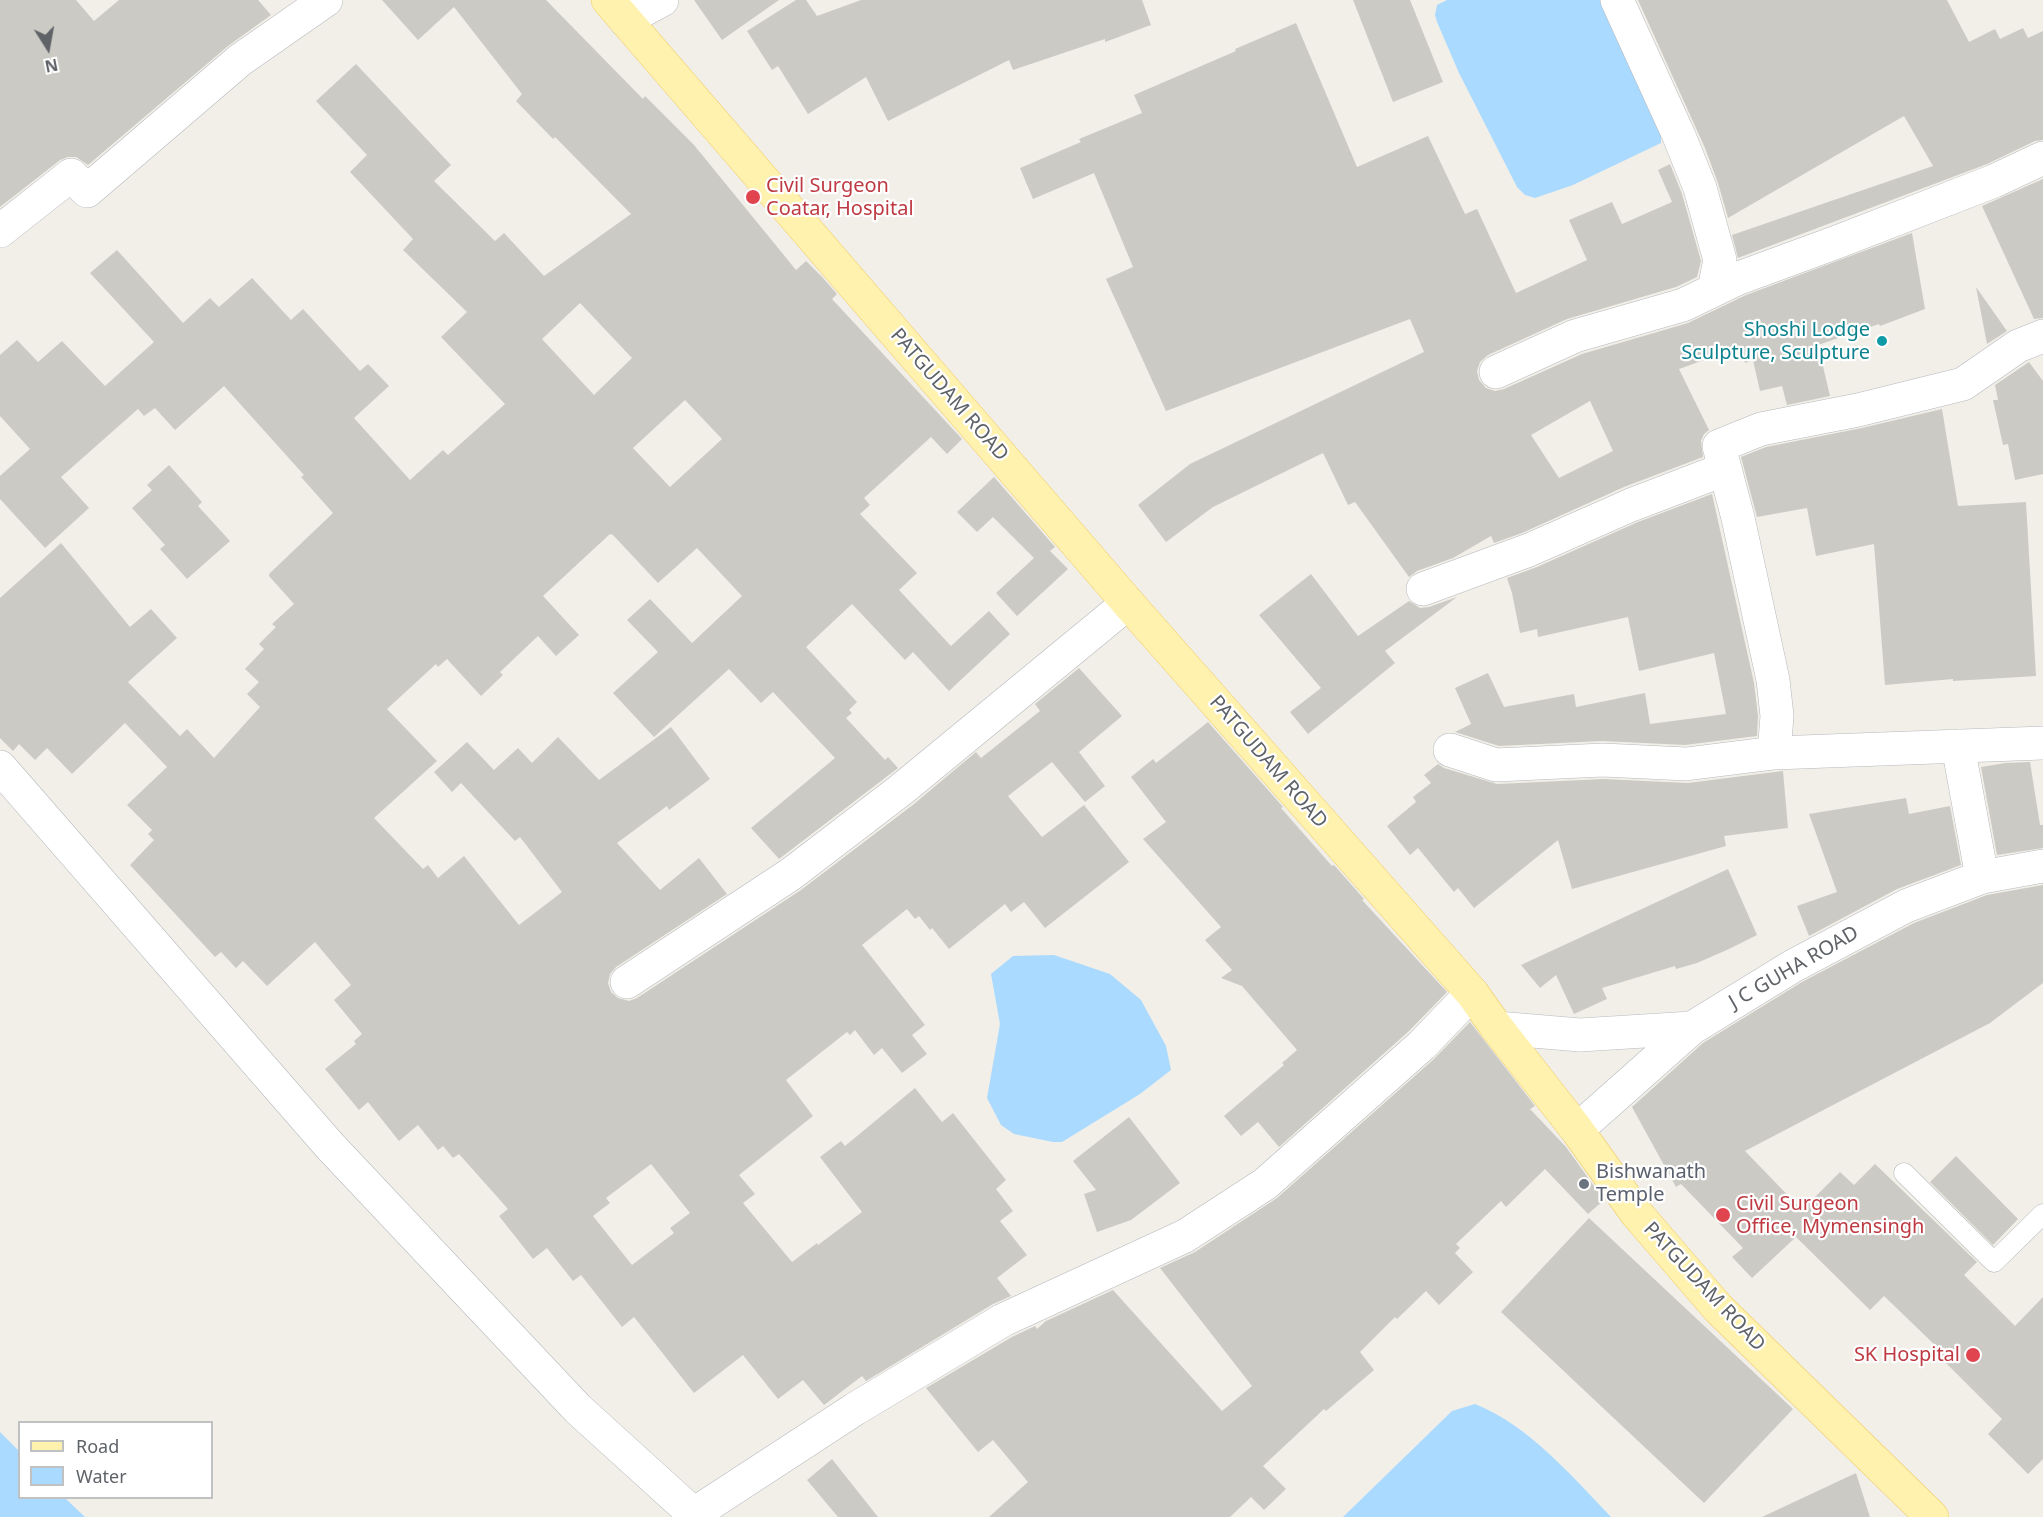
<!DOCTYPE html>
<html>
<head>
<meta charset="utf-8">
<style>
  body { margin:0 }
  #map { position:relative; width:2043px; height:1517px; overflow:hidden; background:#f1efe8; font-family:"Noto Sans",sans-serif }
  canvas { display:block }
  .legend { position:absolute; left:18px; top:1421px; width:195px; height:78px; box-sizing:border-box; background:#fff; border:2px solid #bfc1c3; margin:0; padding:8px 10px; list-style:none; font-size:18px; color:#5f6368 }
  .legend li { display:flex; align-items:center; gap:12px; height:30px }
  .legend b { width:30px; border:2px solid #bfc1c3 }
  .north { position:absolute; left:18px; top:18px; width:60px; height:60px; -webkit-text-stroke:4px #fff; paint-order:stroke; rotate:169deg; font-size:16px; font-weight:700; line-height:24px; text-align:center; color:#5f6368 }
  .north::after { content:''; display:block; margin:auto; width:21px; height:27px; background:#5f6368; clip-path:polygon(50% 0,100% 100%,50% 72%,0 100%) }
</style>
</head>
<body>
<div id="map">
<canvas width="2043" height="1517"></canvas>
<ul class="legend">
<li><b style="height:8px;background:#fff2af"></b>Road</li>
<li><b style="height:16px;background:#aadaff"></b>Water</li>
</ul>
<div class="north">N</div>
</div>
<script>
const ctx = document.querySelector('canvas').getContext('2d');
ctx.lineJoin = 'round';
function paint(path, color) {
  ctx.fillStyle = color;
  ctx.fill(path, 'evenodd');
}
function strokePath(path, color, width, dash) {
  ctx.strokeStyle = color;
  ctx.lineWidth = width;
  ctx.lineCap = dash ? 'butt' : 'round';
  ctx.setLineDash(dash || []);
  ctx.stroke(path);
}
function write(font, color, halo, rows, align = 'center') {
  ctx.font = font + ' "Noto Sans",sans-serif';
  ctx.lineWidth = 4.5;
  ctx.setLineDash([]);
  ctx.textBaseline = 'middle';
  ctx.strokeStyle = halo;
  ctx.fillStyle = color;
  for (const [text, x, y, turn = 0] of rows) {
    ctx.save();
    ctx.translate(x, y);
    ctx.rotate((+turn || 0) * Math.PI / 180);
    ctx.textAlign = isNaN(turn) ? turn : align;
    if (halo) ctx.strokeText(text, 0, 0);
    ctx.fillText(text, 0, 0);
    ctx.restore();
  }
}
paint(new Path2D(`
  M1447,0H1605L1661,130V143L1573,185L1535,198L1525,195L1517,187L1459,73L1437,22L1435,15L1437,5Z
  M1054,955L1110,974L1141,1000L1166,1046L1171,1070L1140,1094L1062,1142H1053L1014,1134L1001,1125L987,1098L1000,1024L991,974L1013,956Z
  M1475,1404C1527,1424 1573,1477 1611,1517H1343L1452,1411Z
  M0,1432L19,1451L20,1498H65L85,1517H0Z`), '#aadaff');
paint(new Path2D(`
  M0,0H76L94,21L119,0H258L271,15L228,46L88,165L76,157H68L60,160L0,207Z
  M382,0H546L643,99L645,96L694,145L796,270L806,261L823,278L837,294L832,299L962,439L947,454L931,437L864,498L870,505L860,514L917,573L899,590L951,646L989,611L1010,634L949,691L913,652L905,660L852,604L806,647L857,702L849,710L852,713L846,718L885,760L888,757L898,768L779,859L751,828L835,758L773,692L761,703L729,669L654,737L613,693L658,652L627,620L650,599L692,643L742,596L697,548L658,583L613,535L610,534L543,596L579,635L556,656L538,636L500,672L503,675L481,696L447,659L438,667L436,664L387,709L437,761L374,818L423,869L428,865L438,878L464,856L519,925L562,892L520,837L515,841L461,783L452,792L434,772L467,742L494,770L518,748L532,763L558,737L599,780L671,727L710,779L669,810L667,806L617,843L660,890L699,858L727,894L616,967L610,974L608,983L611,992L618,998L629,1001L637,998L801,890L914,804L976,752L981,758L1040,711L1035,704L1079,668L1122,716L1079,752L1105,786L1085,802L1052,762L1008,796L1042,837L1084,805L1129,862L1045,928L1024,902L1011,912L1005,904L949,949L932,928L930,930L919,916L915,919L907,909L862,945L925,1025L912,1035L927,1054L902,1073L882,1048L874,1055L855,1030L850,1035L847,1032L786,1080L813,1116L739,1175L755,1194L743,1203L792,1262L817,1243L818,1245L862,1212L820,1157L841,1141L845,1146L915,1088L942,1122L953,1113L1006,1180L996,1189L1013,1211L1000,1221L1027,1255L997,1278L1011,1296L993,1304L866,1381L862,1376L824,1405L803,1380L778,1399L743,1355L694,1393L634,1317L622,1327L581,1275L573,1281L547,1248L533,1259L499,1216L508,1209L459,1154L453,1158L443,1146L438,1150L418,1125L399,1141L368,1102L359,1110L325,1069L356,1044L354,1041L362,1034L334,1000L351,985L315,942L267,986L243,961L236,968L221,952L215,957L130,865L154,840L148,834L152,830L127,805L167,767L125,723L72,774L47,748L35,760L19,744L13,751L0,738V598L61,543L130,627L151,609L177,638L128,682L180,736L187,729L214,758L260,707L247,694L259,682L245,669L264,649L259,644L276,627L272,624L294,604L269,576V574L333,513L301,477L304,475L224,386L175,430L155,408L144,416L138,409L61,477L89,508L45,548L0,499V476L30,449L0,416V355L17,340L38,362L62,341L105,386L154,342L90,273L117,250L183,323L210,298L219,307L252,278L291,320L303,309L360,371L368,364L389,386L354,418L410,480L443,450L448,455L505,404L441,337L467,312L403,250L413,239L350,172L367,155L316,101L356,64L451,165L434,181L495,241L504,233L544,276L631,214L555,137L553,139L516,101L522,94L454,7L418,40ZM580,303L632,358L594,395L542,339ZM685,400L722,439L670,487L633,448ZM651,1164L690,1213L670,1228L674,1233L632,1265L593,1216L610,1203L606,1198Z
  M694,0H779L722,40Z
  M796,0H806L817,16L861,0H1142L1151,25L1105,42V39L1013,70L1009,60L888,121L866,77L808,114L778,66L772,70L747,31Z
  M1353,0H1410L1443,82L1393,102Z
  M1638,0H1947L1969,42L1995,29L2000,39L2023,28L2028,38L2043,31V140L2035,141L1987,164L1738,258L1732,235L1933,166L1904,116L1728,218L1718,183L1705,148Z
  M1296,23L1357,167L1428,136L1465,214L1477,209L1516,293L1587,260L1569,220L1612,202L1622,224L1672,202L1658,170L1670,164L1682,194L1701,261L1697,277L1676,287L1567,319L1488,355L1480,362L1477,371L1479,380L1486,388L1495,391L1504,389L1582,354L1688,323L1746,295L1912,233L1925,309L1880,326L1879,324L1818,345L1830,396L1787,405L1782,386L1760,391L1753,360L1745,363L1740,347L1679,369L1709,430L1704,434L1701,441L1703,457L1624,487L1522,533L1494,543L1491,536L1453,558L1417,571L1409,577L1355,502L1348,505L1323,453L1213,507L1166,542L1138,505L1190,464L1424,352L1410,319L1166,411L1106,279L1133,267L1094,173L1033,199L1020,168L1081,142L1079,139L1142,113L1134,95L1236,51L1235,49ZM1590,401L1613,451L1559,478L1531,435Z
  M2043,179V318L2034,319L1982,206Z
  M1976,287L2007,331L1987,344Z
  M2029,362L2043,381V474L2015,480L2008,444L2003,445L1993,400H1998L1995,385Z
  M1942,409L1958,506L2026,502L2036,676L1953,681V679L1885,685L1874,544L1816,556L1807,508L1757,517L1741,457L1766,447L1862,428Z
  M169,465L202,502L198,506L230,541L187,579L160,549L165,545L132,508L152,490L147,485Z
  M994,477L1055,547L1050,551L1068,569L1017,616L996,593L1034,558L993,517L977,532L957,512Z
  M1712,494L1754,683L1758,716L1757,736L1685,745L1602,741L1499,746L1455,732L1471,724L1455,688L1488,673L1504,707L1574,694L1576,707L1645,693L1650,724L1726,714L1714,653L1639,671L1628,617L1538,637L1537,629L1520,633L1512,593L1507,578L1537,567L1638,522Z
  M1311,574L1358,636L1409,601L1420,608L1429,607L1457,597L1385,651L1395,663L1308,734L1290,712L1321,688L1259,615Z
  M1208,722L1283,807L1281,808L1332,866L1334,865L1364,899L1362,900L1447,992L1409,1031L1279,1147L1258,1122L1241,1136L1224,1116L1284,1065L1282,1063L1297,1050L1242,986L1221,978L1232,970L1205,940L1221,927L1143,839L1166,822L1131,777L1153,759L1156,763Z
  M2030,762L2040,825H2043V848L1997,855L1981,767L2006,763Z
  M1438,764L1444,768L1497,784L1603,779L1688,783L1783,771L1788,828L1724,836L1726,846L1572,889L1558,840L1474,908L1458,888L1454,892L1418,848L1410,855L1387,826L1416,802L1413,797L1431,783L1424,775Z
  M1906,798L1909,814L1950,806L1961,865L1897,889L1809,936L1797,906L1837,892L1809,814Z
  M1728,869L1757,935L1729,949L1697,963L1676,969L1675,966L1602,988L1607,999L1574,1014L1556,975L1540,988L1521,965Z
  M2043,885V983L1990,1023L1745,1151L1802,1210L1840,1172L1854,1185L1875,1164L1977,1262L1964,1275L2015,1326L2043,1297V1459L2028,1474L1988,1434L2002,1419L1935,1352L1938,1348L1884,1296L1870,1310L1796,1237L1752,1278L1732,1257L1743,1248L1681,1184L1676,1187L1632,1107L1703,1043L1802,982L1914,923L1987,895Z
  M1470,1022L1535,1106L1530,1109L1566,1147L1604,1200L1588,1214L1545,1169L1506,1207L1501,1201L1456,1244L1460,1248L1455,1253L1473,1272L1439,1305L1426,1291L1397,1319L1395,1317L1360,1352L1374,1370L1326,1411L1324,1409L1263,1466L1286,1489L1264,1510L1251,1497L1230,1517H989L1028,1482L993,1440L978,1452L926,1388L1012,1337L1035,1326L1037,1329L1046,1321L1113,1290L1222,1411L1252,1386L1160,1268L1195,1252L1277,1198L1434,1059Z
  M1129,1117L1180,1183L1131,1220L1097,1232L1084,1194L1096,1190L1073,1161Z
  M1956,1156L2018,1219L1993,1245L1930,1182Z
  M1589,1218L1793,1409L1704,1503L1501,1312Z
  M832,1459L878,1517H838L807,1480Z
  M1856,1473L1870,1517H1762Z`), '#cccac5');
const lane = new Path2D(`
  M1904,1173L1994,1262L2043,1214`);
const street = new Path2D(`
  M1617,0L1679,136L1700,188L1720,260L1714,290
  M625,20L662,0
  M0,231L71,175L87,191L240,60L326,0
  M1496,372L1575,336L1683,305L1739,278L1837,242L1994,181L2043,158
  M1423,589L1529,550L1631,505L1725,469
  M1958,746L1982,877
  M1450,750L1496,765L1603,760L1686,764L1774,753L1777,716L1773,680L1738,518L1719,446L1761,429L1858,410L1963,384L2018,346L2043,336
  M1774,753L2043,743
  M0,767L329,1145L578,1409L697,1517
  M627,982L791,874L902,789L1128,603
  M694,1514L855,1409L1003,1320L1185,1236L1265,1184L1422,1045L1472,993`);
const secondary = new Path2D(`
  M1497,1028L1580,1035L1692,1028
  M1577,1130L1692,1028L1793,966L1906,906L1982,877L2043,866`);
const primary = new Path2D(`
  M608,0L1128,603L1472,993L1497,1028L1577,1130L1637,1214L1718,1308L1932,1517`);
strokePath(lane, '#b5b8bc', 21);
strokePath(street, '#b5b8bc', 34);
strokePath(secondary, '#b6babf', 34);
strokePath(primary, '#f2c960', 34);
strokePath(lane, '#fff', 20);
strokePath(street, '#fff', 33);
strokePath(secondary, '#fff', 33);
strokePath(primary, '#fff2af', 33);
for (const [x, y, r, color] of [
  [753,197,8,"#e0444e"],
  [1882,341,6,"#0f9aa8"],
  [1584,1184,6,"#6b7280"],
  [1723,1215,8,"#e0444e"],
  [1973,1355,8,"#e0444e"]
]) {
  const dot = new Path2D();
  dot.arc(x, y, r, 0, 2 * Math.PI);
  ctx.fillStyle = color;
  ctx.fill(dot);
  strokePath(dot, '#fff', 2);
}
write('20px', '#be3a42', '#fff', [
  ["Civil Surgeon",766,186],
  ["Coatar, Hospital",766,209],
  ["Civil Surgeon",1736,1204],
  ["Office, Mymensingh",1736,1227],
  ["SK Hospital",1960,1355,"right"]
], 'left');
write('20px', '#0d838f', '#fff', [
  ["Shoshi Lodge",1870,330],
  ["Sculpture, Sculpture",1870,353]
], 'right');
write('20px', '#5f6368', '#fff', [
  ["PATGUDAM ROAD",949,395,49],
  ["PATGUDAM ROAD",1268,762,49],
  ["J C GUHA ROAD",1794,968,-30],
  ["PATGUDAM ROAD",1704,1287,47]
]);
write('20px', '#5b616d', '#fff', [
  ["Bishwanath",1596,1172],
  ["Temple",1596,1195]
], 'left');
</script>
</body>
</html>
